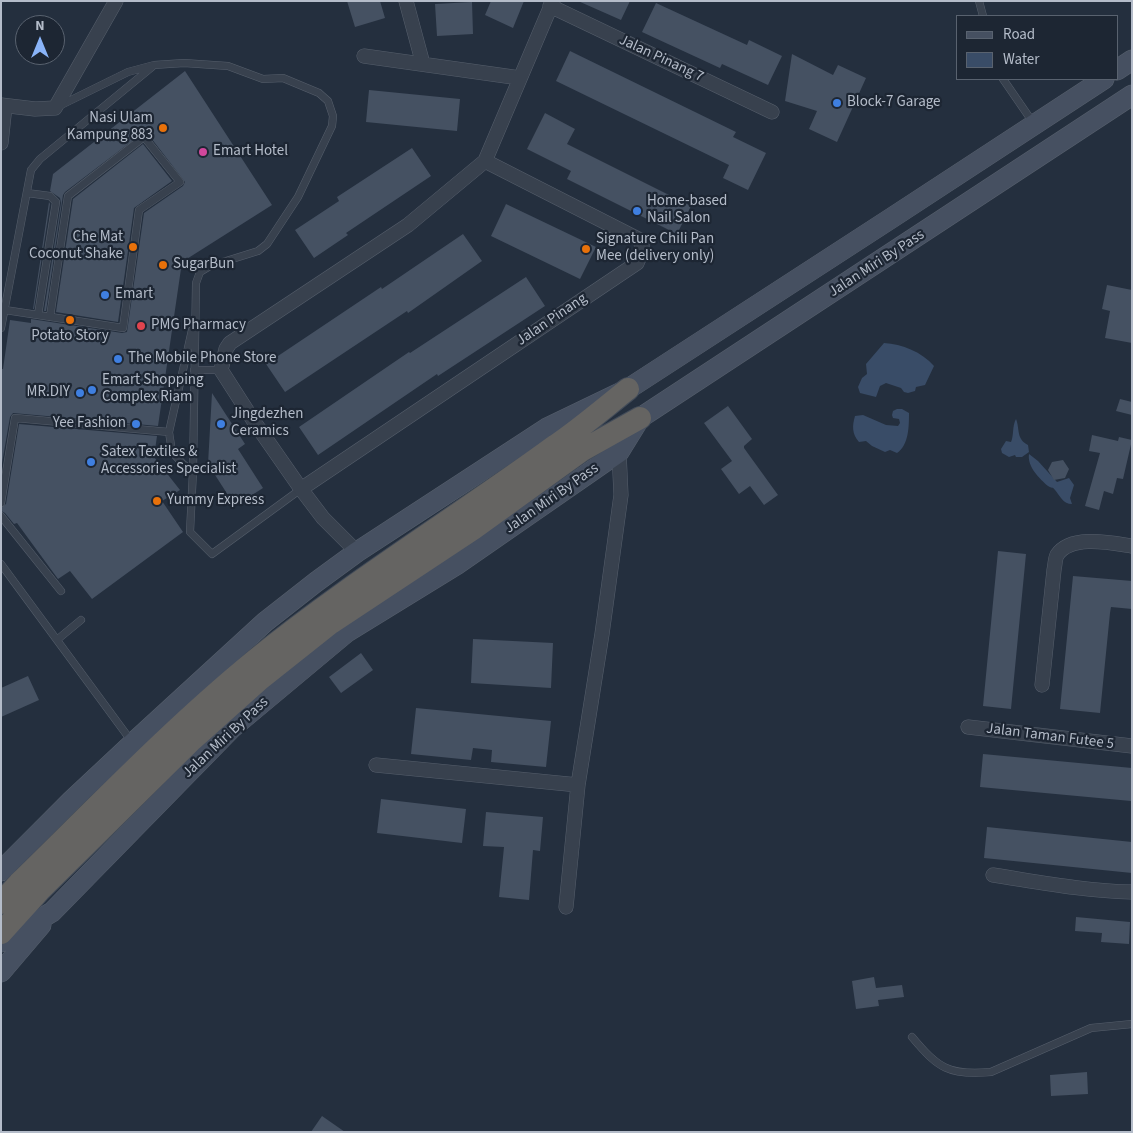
<!DOCTYPE html>
<html>
<head>
<meta charset="utf-8">
<style>
  body { margin:0 }
  #map { position:relative; width:1133px; height:1133px; overflow:hidden; background:#242f3e; font-family:"Source Sans 3",sans-serif }
  canvas { display:block }
  .frame { position:absolute; inset:0; border:2px solid #b4bcc9; pointer-events:none }
  .legend { position:absolute; left:956px; top:15px; width:162px; height:65px; box-sizing:border-box; background:#1d2633; border:1px solid #59626f; margin:0; padding:6px 9px; list-style:none; font-size:15px; color:#b4bcc9 }
  .legend li { display:flex; align-items:center; gap:10px; height:25px }
  .legend b { width:25px; border:1px solid #59626f }
  .north { position:absolute; left:15px; top:15px; width:50px; height:50px; box-sizing:border-box; background:#1d2633; border:1px solid #59626f; border-radius:50%; rotate:0deg; font-size:14px; font-weight:700; line-height:20px; text-align:center; color:#b4bcc9 }
  .north::after { content:''; display:block; margin:auto; width:18px; height:22px; background:#8ab4f8; clip-path:polygon(50% 0,100% 100%,50% 72%,0 100%) }
</style>
</head>
<body>
<div id="map">
<canvas width="1133" height="1133"></canvas>
<div class="frame"></div>
<ul class="legend">
<li><b style="height:6px;background:#465061"></b>Road</li>
<li><b style="height:14px;background:#394c67"></b>Water</li>
</ul>
<div class="north">N</div>
</div>
<script>
const ctx = document.querySelector('canvas').getContext('2d');
ctx.lineJoin = 'round';
function paint(path, color) {
  ctx.fillStyle = color;
  ctx.fill(path, 'evenodd');
}
function strokePath(path, color, width, dash) {
  ctx.strokeStyle = color;
  ctx.lineWidth = width;
  ctx.lineCap = dash ? 'butt' : 'round';
  ctx.setLineDash(dash || []);
  ctx.stroke(path);
}
function write(font, color, halo, rows, align = 'center') {
  ctx.font = font + ' "Source Sans 3",sans-serif';
  ctx.lineWidth = 4.5;
  ctx.setLineDash([]);
  ctx.textBaseline = 'middle';
  ctx.strokeStyle = halo;
  ctx.fillStyle = color;
  for (const [text, x, y, turn = 0] of rows) {
    ctx.save();
    ctx.translate(x, y);
    ctx.rotate((+turn || 0) * Math.PI / 180);
    ctx.textAlign = isNaN(turn) ? turn : align;
    if (halo) ctx.strokeText(text, 0, 0);
    ctx.fillText(text, 0, 0);
    ctx.restore();
  }
}
paint(new Path2D(`
  M884,343C902,344 922,352 934,366L925,385L916,387L915,391L908,393L904,392L901,388L886,383L880,386L876,397L860,393L858,387L862,378L867,374L866,364Z
  M897,409H902L909,413C909,426 909,445 897,453L890,450L885,452L872,446L866,441L859,442C852,434 852,426 855,416L863,415L886,425L898,426L900,423L899,419L893,418L892,415L893,411Z
  M1016,419C1020,429 1016,439 1028,445L1029,452L1022,457H1016L1015,455L1009,457L1002,453L1001,449L1006,441L1011,442C1014,436 1012,426 1016,419Z
  M1029,454L1038,461L1057,482L1069,478L1074,485L1070,498L1072,504C1063,504 1060,496 1055,490C1052,486 1052,489 1048,486C1040,479 1027,467 1029,454Z`), '#394c67');
paint(new Path2D(`
  M347,1H380L385,18L355,27Z
  M491,1H524L513,28L485,15Z
  M578,1H630L621,20Z
  M472,2L473,34L437,36L435,4Z
  M656,3L747,45L749,40L782,56L768,85L722,64L720,68L642,32Z
  M570,51L736,132L733,137L766,153L748,190L723,178L729,165L556,81Z
  M792,54L833,75L838,65L866,78L837,142L809,129L817,111L785,101Z
  M185,71L272,205L182,262L158,426L13,413L10,417L1,469V369H3L10,320L31,323V319L122,333L127,332L144,213L183,186L185,182L148,134L144,132L65,192L63,195L46,311H44L61,203L60,198L50,191L53,174Z
  M369,90L460,99L457,131L366,122Z
  M545,113L575,129L567,144L691,206L677,234L567,179L571,171L527,149Z
  M143,144L172,181L134,208L118,322L56,312L73,199Z
  M412,148L431,176L346,233L348,235L314,258L295,230L339,201L337,197Z
  M49,202L50,204L34,309H33Z
  M506,204L596,247L580,279L491,236Z
  M463,234L482,261L408,313L407,311L285,392L266,364L381,287L382,289Z
  M526,277L545,306L438,376L437,374L318,455L299,427L409,352L410,353Z
  M1107,285L1132,290V343L1105,338L1110,311L1102,309Z
  M212,393L245,444L238,449L263,488L235,506L208,464Z
  M1120,399L1132,402V415L1116,411Z
  M728,406L752,439L744,446V448L778,495L764,505L750,486L739,494L721,469L732,461L704,423Z
  M19,424L157,436L154,457L180,490L162,501L183,532L92,599L70,571L58,579L17,523L14,524L5,513L1,511V508L6,504Z
  M1092,435L1118,441L1119,437L1132,440L1123,479L1117,478L1113,494L1104,491L1099,510L1085,506L1100,453L1089,451Z
  M1063,460L1069,469L1065,478L1054,480L1048,470L1052,462Z
  M998,551L1026,554L1011,709L983,706Z
  M1073,576L1132,581V609L1111,607L1110,613L1100,713L1060,709Z
  M473,639L553,643L551,688L471,683Z
  M361,653L373,670L341,693L329,677Z
  M28,676L39,700L1,717V688Z
  M416,708L551,721L546,767L491,762L492,750L473,748L471,760L411,754Z
  M983,754L1132,768L1131,801L980,787Z
  M381,799L466,809L462,843L377,833Z
  M486,812L543,817L540,851L533,850L529,900L499,897L504,847L483,846Z
  M987,827L1132,842V873L984,858Z
  M1076,917L1130,922L1129,944L1101,942L1102,933L1075,931Z
  M874,977L876,988L902,985L904,997L878,1000L879,1006L856,1009L852,981Z
  M1087,1072L1088,1094L1051,1096L1050,1075Z
  M322,1116L345,1132H311Z`), '#455162');
const service = new Path2D(`
  M979,1L983,16
  M1003,79L1034,124
  M59,106L128,72L154,65L184,63L228,66L263,79L283,78L319,93L328,101L333,116L332,126L298,197L267,244L258,251L210,266L200,272L196,283L193,471L190,532L212,554L301,489
  M27,193L50,196L56,202L38,315
  M5,310L123,328L139,210L180,182L144,137L68,196L50,317
  M1,328L31,170L40,159L152,67
  M192,330L169,432L172,452L183,464L193,471
  M194,370H221
  M1,503L15,418L169,432
  M1,516L61,591
  M1,564L132,742
  M58,639L81,620
  M912,1037C938,1068 949,1076 991,1072L1091,1028L1132,1024`);
const minor = new Path2D(`
  M406,1L423,64
  M550,6L772,112
  M364,56L520,78
  M1,105L35,109L55,108L116,1
  M1,143L5,106
  M301,489L637,263L642,251V241L485,161
  M357,552L323,518L301,489L255,423L221,370L226,349L230,343L408,225L485,161L553,1
  M1042,685L1054,570C1055,566 1055,559 1057,555C1071,534 1112,543 1132,546
  M968,727L1132,746
  M376,765L578,785
  M993,875C1039,882 1085,891 1132,892
  M566,907L578,785L602,634L621,495L619,452`);
const secondary = new Path2D(`
  M1117,70L1132,60
  M1,871L71,801L133,743L265,622L316,582L357,552L547,428L628,389L890,219L1104,79
  M1,942L52,912L232,728L347,632L456,565L619,452L640,418L1132,95
  M1,972L41,925`);
const trunk = new Path2D(`
  M1,903L19,883C96,808 171,729 254,661C350,583 456,518 556,445C581,428 604,408 628,389
  M1,933L39,891L192,740L258,681L331,623L473,529L581,451L640,418`);
strokePath(service, '#565f6c', 8);
strokePath(minor, '#565f6c', 15);
strokePath(secondary, '#565f6c', 21);
strokePath(trunk, '#434c59', 24);
strokePath(service, '#38414e', 7);
strokePath(minor, '#38414e', 14);
strokePath(secondary, '#465061', 20);
strokePath(trunk, '#656462', 22);
for (const [x, y, r, color] of [
  [837,103,5,"#3f7fe0"],
  [163,128,5,"#e8710a"],
  [203,152,5,"#d1479c"],
  [637,211,5,"#3f7fe0"],
  [133,247,5,"#e8710a"],
  [586,249,5,"#e8710a"],
  [163,265,5,"#e8710a"],
  [105,295,5,"#3f7fe0"],
  [70,320,5,"#e8710a"],
  [141,326,5,"#e0444e"],
  [118,359,5,"#3f7fe0"],
  [92,390,5,"#3f7fe0"],
  [80,393,5,"#3f7fe0"],
  [136,424,5,"#3f7fe0"],
  [221,424,5,"#3f7fe0"],
  [91,462,5,"#3f7fe0"],
  [157,501,5,"#e8710a"]
]) {
  const dot = new Path2D();
  dot.arc(x, y, r, 0, 2 * Math.PI);
  ctx.fillStyle = color;
  ctx.fill(dot);
  strokePath(dot, '#1d2633', 2);
}
write('15px', '#b4bcc9', '#1d2633', [
  ["Jalan Pinang 7",661,59,25],
  ["Jalan Miri By Pass",877,264,-33],
  ["Jalan Pinang",552,320,-34],
  ["Jalan Miri By Pass",552,499,-35],
  ["Jalan Taman Futee 5",1050,737,7],
  ["Jalan Miri By Pass",226,738,-43]
]);
write('15px', '#b4bcc9', '#1d2633', [
  ["Block-7 Garage",847,103],
  ["Nasi Ulam",153,119,"right"],
  ["Kampung 883",153,136,"right"],
  ["Emart Hotel",213,152],
  ["Home-based",647,202],
  ["Nail Salon",647,219],
  ["Che Mat",123,238,"right"],
  ["Coconut Shake",123,255,"right"],
  ["Signature Chili Pan",596,240],
  ["Mee (delivery only)",596,257],
  ["SugarBun",173,265],
  ["Emart",115,295],
  ["PMG Pharmacy",151,326],
  ["Potato Story",70,337,"center"],
  ["The Mobile Phone Store",128,359],
  ["Emart Shopping",102,381],
  ["Complex Riam",102,398],
  ["MR.DIY",70,393,"right"],
  ["Jingdezhen",231,415],
  ["Ceramics",231,432],
  ["Yee Fashion",126,424,"right"],
  ["Satex Textiles &",101,453],
  ["Accessories Specialist",101,470],
  ["Yummy Express",167,501]
], 'left');
</script>
</body>
</html>
